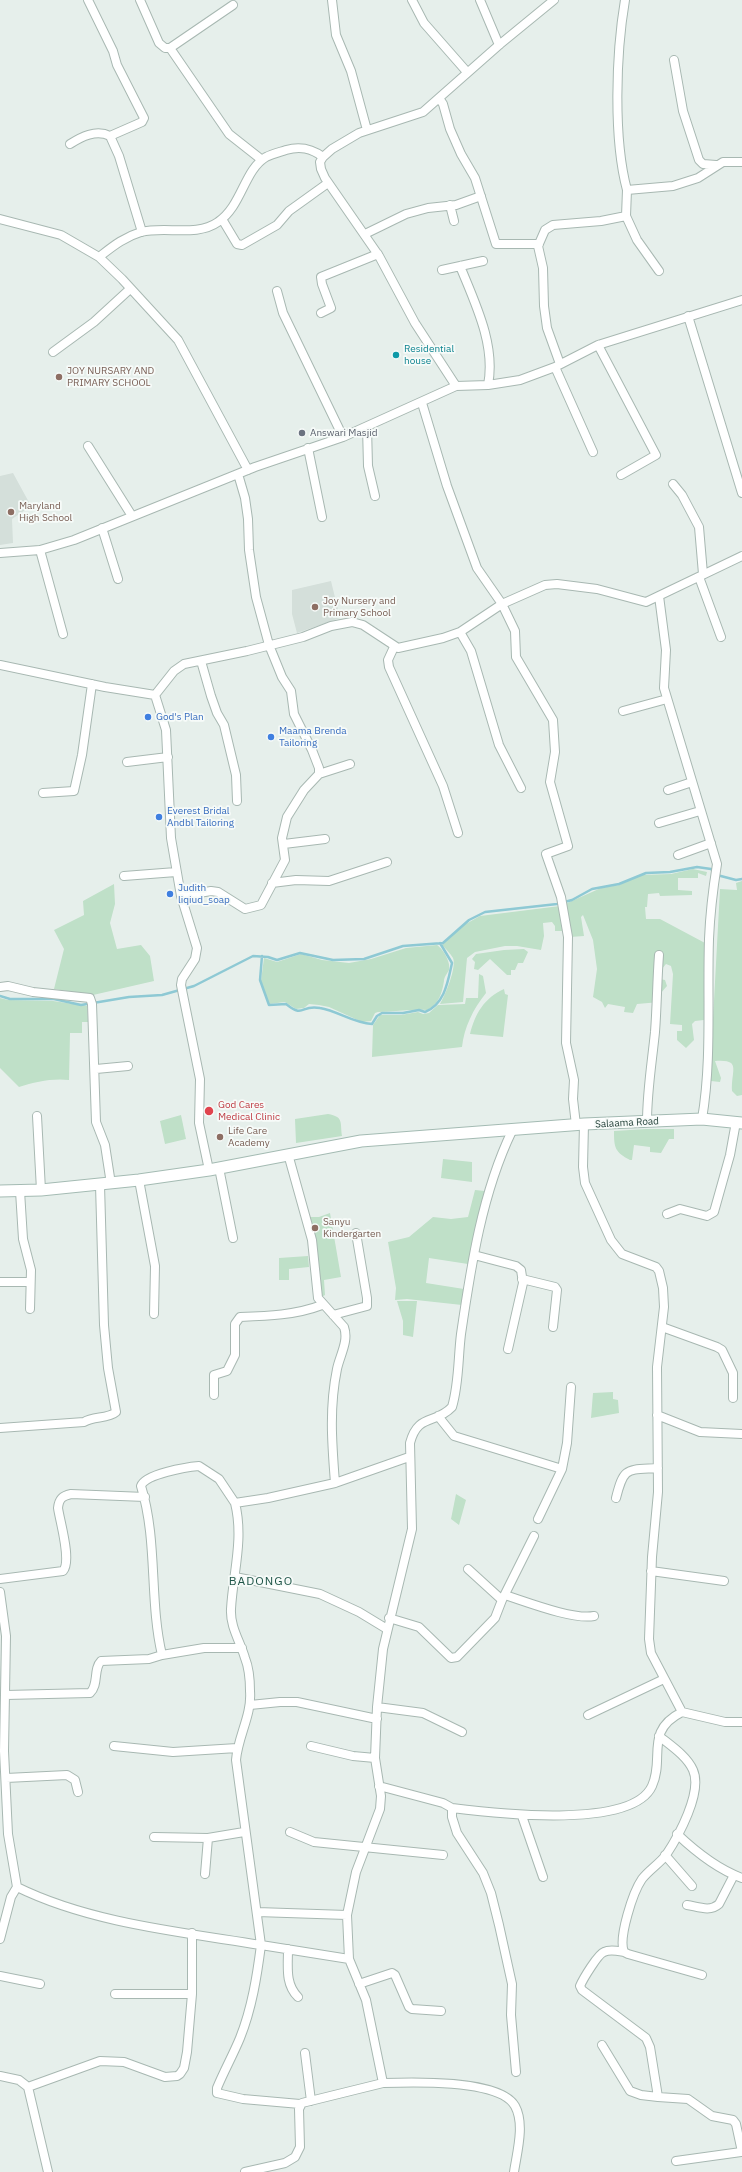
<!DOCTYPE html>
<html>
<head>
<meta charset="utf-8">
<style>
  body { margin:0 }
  canvas { display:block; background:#e6efeb }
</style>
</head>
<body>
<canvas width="742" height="2172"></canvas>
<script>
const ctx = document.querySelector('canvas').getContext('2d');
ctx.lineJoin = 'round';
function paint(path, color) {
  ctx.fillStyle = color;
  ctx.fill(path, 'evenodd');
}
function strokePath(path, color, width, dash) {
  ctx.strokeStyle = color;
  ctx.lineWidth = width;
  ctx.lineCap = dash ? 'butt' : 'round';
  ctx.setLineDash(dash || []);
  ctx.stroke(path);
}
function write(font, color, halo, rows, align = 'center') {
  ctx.font = font + ' "IBM Plex Sans",sans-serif';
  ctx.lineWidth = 3.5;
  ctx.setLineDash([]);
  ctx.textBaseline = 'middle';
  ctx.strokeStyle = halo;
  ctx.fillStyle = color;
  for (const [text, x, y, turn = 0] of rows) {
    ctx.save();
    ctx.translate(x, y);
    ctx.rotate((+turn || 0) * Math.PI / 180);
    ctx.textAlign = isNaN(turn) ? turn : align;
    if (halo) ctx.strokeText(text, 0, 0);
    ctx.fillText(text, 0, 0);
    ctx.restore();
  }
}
paint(new Path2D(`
  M13,473L31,506L12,519L13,543L0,545V476Z
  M331,581L340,618L297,633L292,614V590Z`), '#d4dfda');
paint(new Path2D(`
  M693,869L707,872L706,876L698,873V878H678V890L692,891V895L660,896L659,893L648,894L647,907H645L646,919H660L705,943L704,1020L695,1021L692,1024L694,1040L686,1048L677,1040V1031H682V1025L670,1024L673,974L671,966L666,964L661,970L660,979L665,980L667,986L660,994V1002L637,1004L633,1013L624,1012L625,1007L608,1004L605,1008L602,1002L593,997L597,969L593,940L583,915L581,917L584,936L570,937L565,904L601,888L619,885L641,875L671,874Z
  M742,881V1095L737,1096L732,1091C731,1070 742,1059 715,1061L721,1078L720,1082L711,1081L710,1075L720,889L737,890L736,883Z
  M114,884L115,904L110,923L117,949L141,945L150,956L154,981L93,995L54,989L64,949L54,930L84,915L83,901Z
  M560,906L562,931H555V926L552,922L543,923L544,936L541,950L517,946H505L475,952L467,958L463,1002L440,1004C445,996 457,967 453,958C450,953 446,949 442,945L464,925L480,916Z
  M437,945C443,949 451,962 449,970C447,974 444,977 444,981C442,993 439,1004 427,1010C411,1009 395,1012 378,1012L375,1013L371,1021L362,1022L329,1007L319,1005L309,1004L304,1008L296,1009L285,1002L269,1004L261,981L264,958L277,962L301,954L322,960L349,963L371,959L406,948Z
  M524,949L528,952L523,963H518L515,970H511V975H507L490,959L478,970L474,969L475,962L472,959L476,954L504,950Z
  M479,974L483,976L486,993C473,1009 464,1028 462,1047L372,1057L373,1025L380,1015H401L418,1012L423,1014L429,1013L438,1005L465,1004L466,998H478Z
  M504,989L505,994L508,995L503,1037L470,1034C475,1014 484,998 504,989Z
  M0,998L8,1000L53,1001L87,1006L88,1022H82V1033H70L69,1080C52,1078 35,1082 19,1087L0,1068Z
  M328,1114C344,1117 340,1122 342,1136L296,1143L295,1119Z
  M181,1115L186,1139L165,1144L160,1121Z
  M646,1129H674V1139H669L661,1153L650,1152V1147L634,1145L632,1160H630C615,1152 614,1148 614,1131Z
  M443,1159L472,1162V1182L441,1178Z
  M475,1190L485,1191L468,1264L429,1258L426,1283L464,1289L462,1305L407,1299L395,1300L396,1288L388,1242L409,1237L433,1217L451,1219L468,1217Z
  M330,1213L341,1277L324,1280L325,1295L320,1298L317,1246L310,1217H319Z
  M308,1256L309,1267L289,1269V1280H279V1258Z
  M397,1301H417L413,1337L403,1335V1321Z
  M613,1392V1399L618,1400L619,1413L591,1418L593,1393Z
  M456,1494L466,1500L459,1525L451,1519Z`), '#bfe0c8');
strokePath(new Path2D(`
  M717,875L736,880L742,879
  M262,956L260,980L269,1005L286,1004C305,1019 300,1004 320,1008C338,1011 353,1023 372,1024L377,1016L382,1013H403L419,1010L425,1012C445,1004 448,981 452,963L440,943
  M0,996L10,999H54L81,1005L129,997L162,995L194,986L253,956L268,957L277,960L300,953L333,960L364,959L403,946L443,943L469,920L485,912L557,904L572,900L592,889L619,884L646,873L670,872L697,867L711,869L714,872`), '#8ec9d4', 2.5);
const street = new Path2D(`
  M88,0L113,51L117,65L144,118L142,122L110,136
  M140,0L159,43L165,48H170L233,5
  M332,0L336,35L351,71L367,130
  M412,0L424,23L467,72
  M480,0L499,45
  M625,0C616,53 613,138 627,190L673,186L698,178L723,162H742
  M170,48L229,134L262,160
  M674,60L683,111L699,160L703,164L716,165
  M439,98L443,104L450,129L461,154L475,178L496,244H539
  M70,144C81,137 96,129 110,136L119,156L142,232
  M627,190L626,216L637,240L659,271
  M450,205L454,221
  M0,219L61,235L99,257L122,279L178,340L248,470
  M222,219L237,244L242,245L277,225L289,211L328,183
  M365,234L406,214L428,208L456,205L481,196
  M99,257C112,247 124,237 141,232C165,226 197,237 218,222C242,206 244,170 266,157C272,154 280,152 286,150C300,146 311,148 323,157
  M460,266C475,303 496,345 488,385
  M442,270L483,261
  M277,291L283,313L343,437
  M321,313L331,308L322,284L321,277L378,254
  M688,316L742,493
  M598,345L656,455L621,475
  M53,352L94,322L130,289
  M560,364L547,328L544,306L543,268L538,246L545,230L553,225L601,221L626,216
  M555,367L593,452
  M456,386L415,323L379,256L325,178L321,169L320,162L323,157L332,149L359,133L423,112L499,45L554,0
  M422,403L447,486L477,568L502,604L515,631L516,657L553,720L555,752L550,782L568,846L546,854L561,897L568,937L566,1043L574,1080L573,1099L576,1125
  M367,427L368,466L375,496
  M88,446L132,516
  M308,448L322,517
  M673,484L682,495L699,527L703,574
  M102,528L118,579
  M40,550L63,634
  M0,553L40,550L74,540L255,467L343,437L456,386L488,385L520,380L555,367L598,345L742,300
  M699,577L721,637
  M659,596L666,650L664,688L717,864C713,889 710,914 709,939C707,999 712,1060 702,1119
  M460,632L471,651L499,745L521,788
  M394,647L388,660L389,667L443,786L458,833
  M201,661L211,696L217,713L224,725L236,775L237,801
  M0,665L105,687L155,695
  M623,711L667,699
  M127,762L168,757
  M319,774L350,764
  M668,790L692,782
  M43,793L74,791L82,755L92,684
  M659,823L700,811
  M284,844L325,839
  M678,855L711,843
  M124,876L176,872
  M272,883L296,880L329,881L387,862
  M181,896L211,891L218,892L245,909L261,905L285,860L282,838L287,817L304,790L319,774V768L312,750L294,714L291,691L282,677L269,645L256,597L249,550L248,519L245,498L238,474
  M0,987L8,986L33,992L90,998L92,1004L96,1122L105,1145L111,1184
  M96,1069L128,1066
  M37,1116L41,1190
  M647,1122C647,1091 652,1062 655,1032C657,1006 657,981 659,955
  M584,1124L583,1167L585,1183L611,1240L622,1254L656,1267L659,1271L663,1288L664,1307L657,1367L658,1492L652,1557L649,1639L651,1653L682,1712
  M512,1131C482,1193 471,1266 461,1334C458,1358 459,1384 452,1407C435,1425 418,1413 410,1443L412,1529L383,1649L377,1707L375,1758L381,1796L380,1809L356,1872L347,1915L349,1959L366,2000L383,2083C411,2082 500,2079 515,2106C525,2124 517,2152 514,2172
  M288,1154L312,1240L318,1298L344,1327C349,1341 340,1355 337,1369C329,1408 332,1444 335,1483
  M219,1168L233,1238
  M209,1170L199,1123L200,1079L181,985L182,979L195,959L197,948L181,896L171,838L166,730L155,695L174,671L184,664L247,651L303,637L331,626L352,622L363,625L398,648L443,638L460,632L502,604L545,585L557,584L597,589L646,602L742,556
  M139,1180L155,1266L154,1314
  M20,1191L23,1239L31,1270L30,1309
  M667,1214L680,1209L707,1216L714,1212L730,1155L736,1122
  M474,1255L516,1266L521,1270L523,1283L508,1349
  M522,1279L555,1287L557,1290L553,1327
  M0,1282H30
  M333,1315L367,1306V1298L356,1233
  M662,1327L717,1347L722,1350L733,1373V1398
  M214,1395V1375L227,1371L235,1355V1324L240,1317C268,1316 296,1315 322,1305
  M657,1415L700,1432L742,1434
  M438,1416L454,1436L562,1469
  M0,1428L84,1422C93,1416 108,1419 116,1412L108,1368L104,1325L100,1185
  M616,1498C624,1466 627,1470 658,1468
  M235,1503L219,1479L199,1466C187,1467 145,1474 141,1486C158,1541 149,1600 162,1655L204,1648H242
  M538,1519L562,1469L567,1443L571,1387
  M468,1569L502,1600
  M651,1571L724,1581
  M235,1577L320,1594L359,1612L387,1629
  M0,1579L63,1571C72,1561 60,1522 58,1508C59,1499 62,1496 71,1494L145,1497
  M0,1592L6,1636L4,1751L8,1834L17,1887
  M505,1595C527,1602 573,1620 594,1616
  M389,1618L419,1627L451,1658L457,1657L495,1618L502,1600L534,1536
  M6,1695L90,1693C99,1685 93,1669 101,1661L149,1659L162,1655
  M250,1705L280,1702H297L377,1719
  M377,1707L423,1713L462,1732
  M588,1715L664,1679
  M659,1736C670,1745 687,1756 693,1770C703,1792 678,1837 666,1855C659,1864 649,1870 642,1879C633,1892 618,1938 624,1952L628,1954L702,1975
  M114,1746L173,1752L237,1748
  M311,1746L353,1756L375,1758
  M6,1778L67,1775L75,1780L78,1792
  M379,1786L443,1803L452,1808C492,1813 632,1830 652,1786C665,1758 644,1731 682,1712L725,1722H742
  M452,1808V1817L457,1833L483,1873L491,1893L499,1925L512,1984L511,2015L516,2072
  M522,1816L543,1877
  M290,1832L314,1842L443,1855
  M677,1834C696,1852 717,1869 742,1878
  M154,1837L208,1838L244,1832
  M665,1855L692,1886
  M205,1874L208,1838
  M687,1905C699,1907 710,1912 719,1904L734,1875
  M257,1912L347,1915
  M0,1939L11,1897L17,1887C90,1923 181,1932 261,1945L236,1760C238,1736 252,1715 250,1691C250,1681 249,1668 245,1658C240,1641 230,1627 231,1609C233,1573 244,1539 235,1503L268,1498L335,1483L409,1457
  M288,1949C288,1967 285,1984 298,1997
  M624,1952C618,1951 610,1949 604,1952C598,1954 583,1979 580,1986L582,1990L646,2038L650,2047L658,2097L688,2099L712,2116L733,2120L736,2124L742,2152
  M0,1976L40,1984
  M359,1984L392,1973L395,1975L409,2007L412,2009L441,2011
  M115,1994H192
  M602,2045L630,2091L641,2095L658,2097
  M305,2053L311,2101
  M0,2076L19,2080L28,2087L48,2172
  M28,2087L100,2061L124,2062L165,2077L177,2076L180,2074L184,2068L187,2052L192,1994V1933
  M300,2104L243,2099L217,2093V2088C224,2071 233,2055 240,2038C252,2008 257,1976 261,1945L349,1959
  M676,2161L741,2152
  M245,2172L285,2163L295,2157L300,2147L299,2109L302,2103L383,2083`);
const secondary = new Path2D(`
  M0,1191L41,1190L139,1180L209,1170L361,1141L584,1124L702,1119L742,1123`);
strokePath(street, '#a8b8b2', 10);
strokePath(secondary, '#a4bbb3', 13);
strokePath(street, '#fff', 8);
strokePath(secondary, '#fff', 11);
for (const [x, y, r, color] of [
  [396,355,4,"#0f9aa8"],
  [59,377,4,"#8d6e63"],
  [302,433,4,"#6b7280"],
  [11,512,4,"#8d6e63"],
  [315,607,4,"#8d6e63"],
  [148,717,4,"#3f7fe0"],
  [271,737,4,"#3f7fe0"],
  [159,817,4,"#3f7fe0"],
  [170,894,4,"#3f7fe0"],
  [209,1111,5,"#e0444e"],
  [220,1137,4,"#8d6e63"],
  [315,1228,4,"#8d6e63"]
]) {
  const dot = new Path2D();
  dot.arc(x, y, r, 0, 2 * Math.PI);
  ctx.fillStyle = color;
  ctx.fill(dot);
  strokePath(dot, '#f7fbf9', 1.5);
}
write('10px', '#0d838f', '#f7fbf9', [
  ["Residential",404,349],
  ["house",404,361]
], 'left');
write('10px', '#785e54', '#f7fbf9', [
  ["JOY NURSARY AND",67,371],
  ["PRIMARY SCHOOL",67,383],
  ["Maryland",19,506],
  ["High School",19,518],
  ["Joy Nursery and",323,601],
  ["Primary School",323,613],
  ["Life Care",228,1131],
  ["Academy",228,1143],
  ["Sanyu",323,1222],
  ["Kindergarten",323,1234]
], 'left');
write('10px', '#5b616d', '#f7fbf9', [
  ["Answari Masjid",310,433]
], 'left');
write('10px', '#366cbe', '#f7fbf9', [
  ["God's Plan",156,717],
  ["Maama Brenda",279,731],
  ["Tailoring",279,743],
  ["Everest Bridal",167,811],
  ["Andbl Tailoring",167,823],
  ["Judith",178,888],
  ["liqiud_soap",178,900]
], 'left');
write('10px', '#be3a42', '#f7fbf9', [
  ["God Cares",218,1105],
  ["Medical Clinic",218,1117]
], 'left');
write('10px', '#24423a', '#f7fbf9', [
  ["Salaama Road",627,1123,-3]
]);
ctx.letterSpacing = '1px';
write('12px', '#1f5548', '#f7fbf9', [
  ["BADONGO",261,1582]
]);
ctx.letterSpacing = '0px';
</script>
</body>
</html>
